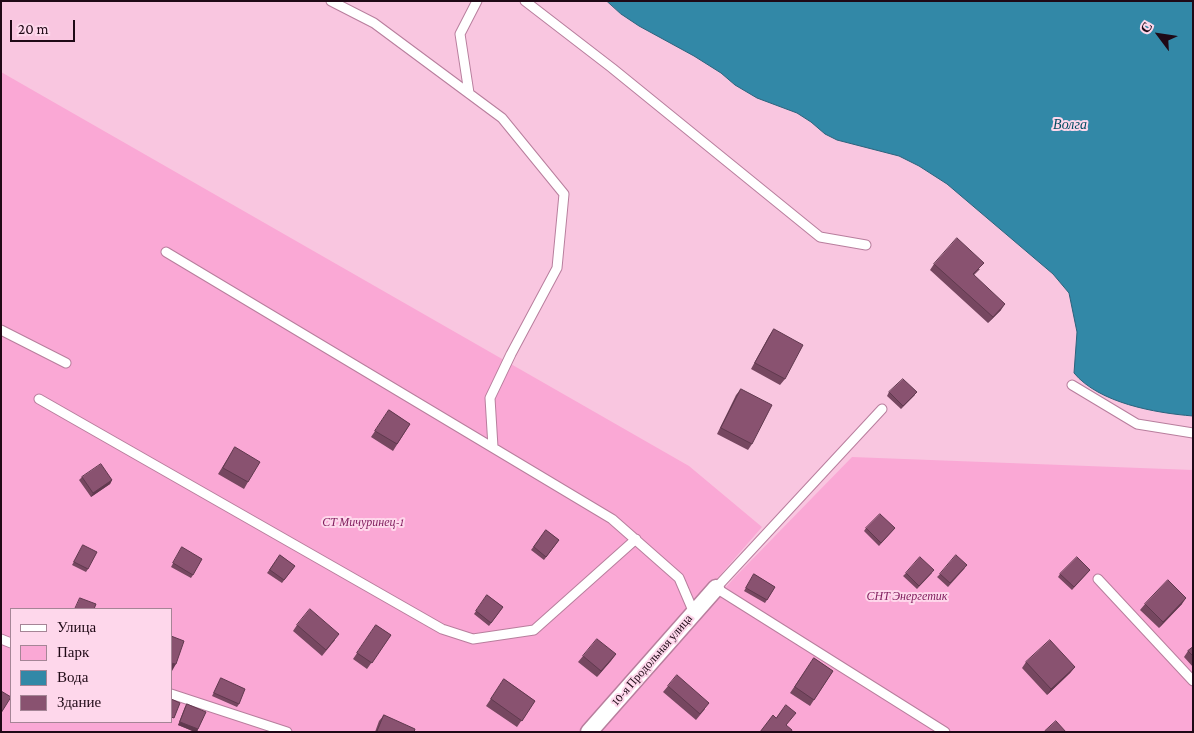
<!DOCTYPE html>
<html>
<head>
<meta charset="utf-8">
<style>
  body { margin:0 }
  #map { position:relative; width:1194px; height:733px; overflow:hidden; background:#f9c6e0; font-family:"Crimson Pro",serif }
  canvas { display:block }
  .frame { position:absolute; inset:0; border:2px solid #1f0916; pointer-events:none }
  .legend { position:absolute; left:10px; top:608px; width:162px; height:115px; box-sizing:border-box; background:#fed7eb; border:1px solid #a58596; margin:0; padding:6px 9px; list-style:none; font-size:15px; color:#1f0916 }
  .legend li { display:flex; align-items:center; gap:10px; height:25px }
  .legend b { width:25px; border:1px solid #a58596 }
  .north { position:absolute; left:1134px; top:10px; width:50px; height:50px; -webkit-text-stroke:4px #fed7eb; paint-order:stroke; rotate:301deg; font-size:14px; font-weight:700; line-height:20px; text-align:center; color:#1f0916 }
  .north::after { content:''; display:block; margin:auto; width:18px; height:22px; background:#1f0916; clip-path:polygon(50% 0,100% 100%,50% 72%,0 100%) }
  .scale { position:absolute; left:10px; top:20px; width:65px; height:22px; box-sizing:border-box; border:2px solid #1f0916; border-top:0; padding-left:6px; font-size:15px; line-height:18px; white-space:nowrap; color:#1f0916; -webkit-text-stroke:4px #fed7eb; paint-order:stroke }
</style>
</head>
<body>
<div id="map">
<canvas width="1194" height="733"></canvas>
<div class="frame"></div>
<ul class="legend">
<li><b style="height:6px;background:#fff"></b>Улица</li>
<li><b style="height:14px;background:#faa8d5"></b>Парк</li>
<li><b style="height:14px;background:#3288a7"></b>Вода</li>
<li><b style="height:14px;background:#895270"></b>Здание</li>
</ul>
<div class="north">С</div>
<div class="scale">20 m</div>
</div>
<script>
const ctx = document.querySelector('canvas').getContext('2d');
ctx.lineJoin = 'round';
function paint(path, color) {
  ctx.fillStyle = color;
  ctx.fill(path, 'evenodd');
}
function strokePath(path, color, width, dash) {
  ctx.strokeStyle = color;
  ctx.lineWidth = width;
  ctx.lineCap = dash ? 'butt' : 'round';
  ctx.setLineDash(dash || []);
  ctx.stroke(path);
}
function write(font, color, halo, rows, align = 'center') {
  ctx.font = font + ' "Crimson Pro",serif';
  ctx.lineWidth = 4;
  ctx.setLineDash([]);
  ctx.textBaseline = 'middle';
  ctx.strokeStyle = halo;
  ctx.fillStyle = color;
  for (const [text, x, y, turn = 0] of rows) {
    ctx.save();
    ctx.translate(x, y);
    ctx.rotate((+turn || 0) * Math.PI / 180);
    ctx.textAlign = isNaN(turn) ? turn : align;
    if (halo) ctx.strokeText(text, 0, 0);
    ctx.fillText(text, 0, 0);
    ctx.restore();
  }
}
paint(new Path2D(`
  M1,72L689,466L762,527L584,732H1ZM11,609H171V722H11Z
  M852,457L1193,470V732H596L735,577Z`), '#faa8d5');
const water = new Path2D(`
  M607,1H1193V416C1155,413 1099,403 1074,373L1077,332L1069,293L1053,274L947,184L919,166L899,156L837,140L825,134L811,122L797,113L757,98L735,85L721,73L694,56L639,26L621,14Z`);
paint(water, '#3288a7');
strokePath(water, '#2c627c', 1);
const service = new Path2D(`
  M331,1L374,23L502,118L564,194L557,268L511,354L490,398L493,447
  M525,1L612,68L820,237L866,245
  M469,93L460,34L477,1
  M166,252L612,519L679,578L694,613
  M1,330L66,363
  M1072,385L1137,424L1193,433
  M39,399L442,629L473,639L534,630L636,539
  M882,409L716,588L945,732
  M1098,579L1193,681
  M1,639L11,643
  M171,694L287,732`);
const minor = new Path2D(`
  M589,732L716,588`);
strokePath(service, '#b87e9d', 11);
strokePath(minor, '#b87e9d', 19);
strokePath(service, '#fff', 9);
strokePath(minor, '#fff', 16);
paint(new Path2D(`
  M934,264L980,269L974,275L1001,310L988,323L930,270Z
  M774,329L785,379L780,385L751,369L769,336Z
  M741,389L752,444L748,450L717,434L736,395Z
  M889,392L915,395L901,409L887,396Z
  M389,410L410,424L393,451L371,437Z
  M235,447L248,482L244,489L218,474Z
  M82,477L112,480L110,484L91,497L79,480Z
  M866,528H895L879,546L864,531Z
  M546,530L559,540L544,560L531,550Z
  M83,545L88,569L86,572L72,565Z
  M182,547L193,575L191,578L171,567Z
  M280,555L295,566L282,583L267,573Z
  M965,568L948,587L937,577L940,574Z
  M1090,570L1072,590L1058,577L1060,574Z
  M906,573H932L917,589L903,576Z
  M754,574L775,587L765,603L744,591Z
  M487,595L503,607L489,626L474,614Z
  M1145,604H1182L1159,628L1140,610Z
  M297,625L335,640L322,656L293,631Z
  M376,625L391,635L367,669L353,659Z
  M1193,647V667L1184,657L1188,651Z
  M616,654L597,677L578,662L583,656Z
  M814,658L833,671L810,706L790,693Z
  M1026,662L1075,667L1070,673L1047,695L1022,668Z
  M221,678L239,704L237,707L212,696Z
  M504,679L535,701L517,727L486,706Z
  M668,686L705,709L696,720L663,692Z
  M187,704L198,729L197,732H195L178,725L185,707Z
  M384,715L414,732H375L379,721Z`), '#764760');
paint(new Path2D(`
  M1005,304L1001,310L988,323L993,317Z
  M112,480L110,484L91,497L93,493Z
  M1186,598L1182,604L1159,628L1163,622Z
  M616,654L611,661L597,677L601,671Z
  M171,663L176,664L172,671L171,670Z
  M1075,667L1070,673L1047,695L1051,689Z
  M180,722L198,729L197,732H195L178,725Z`), '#60394e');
const building = new Path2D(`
  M957,238L984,263L973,274L1005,304L993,317L934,264Z
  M774,329L803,345L785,379L755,363Z
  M903,379L917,392L903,406L889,392Z
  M741,389L772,405L752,444L721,428Z
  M389,410L410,424L397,444L375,431Z
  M235,447L260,462L248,482L223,468Z
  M101,464L112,480L93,493L82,477Z
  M880,514L895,528L881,543L866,528Z
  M546,530L559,540L546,557L534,547Z
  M83,545L97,552L88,569L74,562Z
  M182,547L202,559L193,575L173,563Z
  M280,555L295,566L284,580L270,570Z
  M956,555L967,565L950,583L940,574Z
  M920,557L934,570L919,586L906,573Z
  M1077,557L1090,570L1074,587L1060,574Z
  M754,574L775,587L767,600L746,588Z
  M1168,580L1186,598L1163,622L1145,604Z
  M487,595L503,607L491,623L476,611Z
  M80,598L96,604L94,609H75Z
  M310,609L339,634L326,650L297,625Z
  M376,625L391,635L372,663L357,653Z
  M171,636L184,641L176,664L171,663Z
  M597,639L616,654L601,671L583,656Z
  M1050,640L1075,667L1051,689L1026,662Z
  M1193,647V656L1188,651Z
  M814,658L833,671L814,700L795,687Z
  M677,675L709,703L700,714L668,686Z
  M221,678L245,689L239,704L214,693Z
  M504,679L535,701L522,721L491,699Z
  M1,691L11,697L1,713Z
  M171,699L180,703L174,718L171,717Z
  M187,704L206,712L198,729L180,722Z
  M786,705L796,713L786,725L792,730L791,732H760L773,715L776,718Z
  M384,715L415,729L414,732H377Z
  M1056,721L1066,732H1045V731Z`);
paint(building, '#895270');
strokePath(building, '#60394e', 1);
write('italic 12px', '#7f1c5c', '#fed7eb', [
  ["СТ Мичуринец-1",363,522],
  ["СНТ Энергетик",907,596]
]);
write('12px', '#1f0916', '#fed7eb', [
  ["10-я Продольная улица",652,660,-49]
]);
write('italic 14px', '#004b61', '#fed7eb', [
  ["Волга",1070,125]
]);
</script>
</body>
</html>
